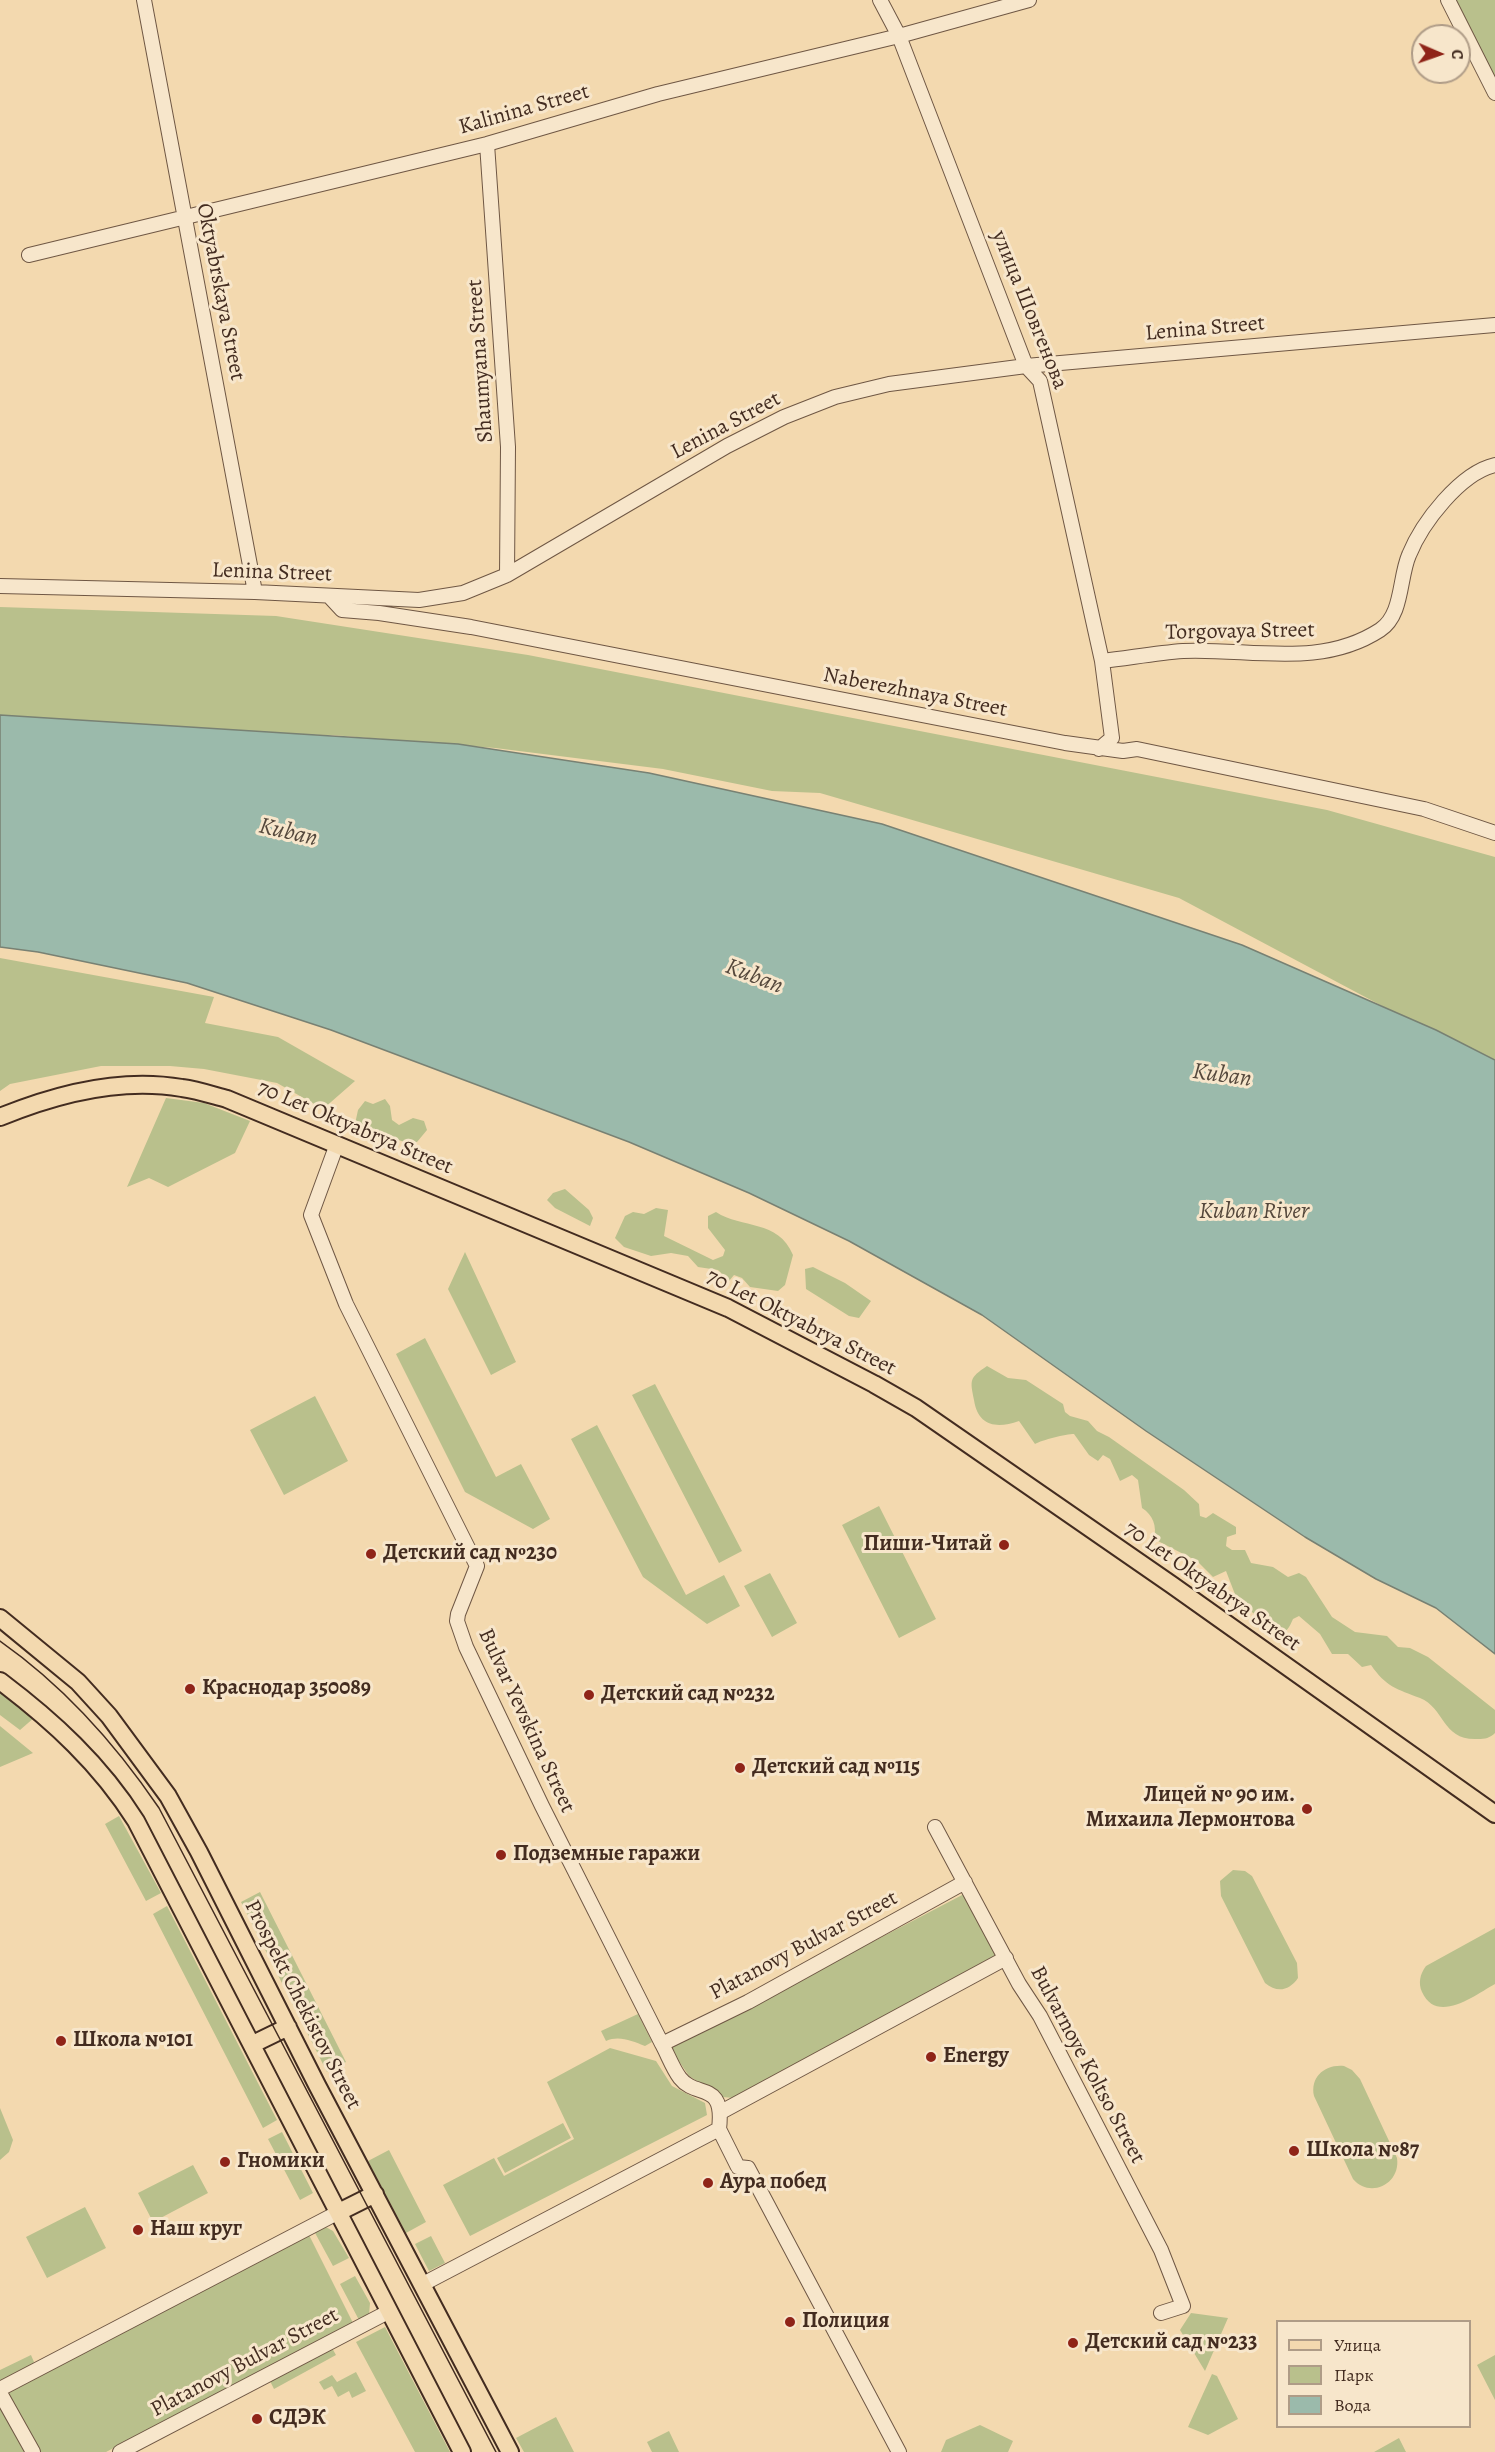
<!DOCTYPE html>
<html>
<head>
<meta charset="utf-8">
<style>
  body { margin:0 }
  #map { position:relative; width:1495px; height:2452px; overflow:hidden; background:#f3d9af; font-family:Alegreya,serif }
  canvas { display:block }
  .legend { position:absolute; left:1276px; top:2320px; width:195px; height:108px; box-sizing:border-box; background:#f7e6cb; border:2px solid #af9c87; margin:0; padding:8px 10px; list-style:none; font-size:18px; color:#432c20 }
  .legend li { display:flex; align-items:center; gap:12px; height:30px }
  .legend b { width:30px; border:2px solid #af9c87 }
  .north { position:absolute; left:1411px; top:24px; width:60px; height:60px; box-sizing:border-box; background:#f7e6cb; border:2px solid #af9c87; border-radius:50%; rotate:92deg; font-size:16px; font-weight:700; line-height:24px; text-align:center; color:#432c20 }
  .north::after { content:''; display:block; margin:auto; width:21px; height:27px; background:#8f2418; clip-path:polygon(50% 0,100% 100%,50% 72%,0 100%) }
</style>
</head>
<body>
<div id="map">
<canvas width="1495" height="2452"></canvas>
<ul class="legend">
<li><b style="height:8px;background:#f3d9af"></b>Улица</li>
<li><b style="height:16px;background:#b9c08c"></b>Парк</li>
<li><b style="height:16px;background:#9bbaab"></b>Вода</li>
</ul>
<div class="north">С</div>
</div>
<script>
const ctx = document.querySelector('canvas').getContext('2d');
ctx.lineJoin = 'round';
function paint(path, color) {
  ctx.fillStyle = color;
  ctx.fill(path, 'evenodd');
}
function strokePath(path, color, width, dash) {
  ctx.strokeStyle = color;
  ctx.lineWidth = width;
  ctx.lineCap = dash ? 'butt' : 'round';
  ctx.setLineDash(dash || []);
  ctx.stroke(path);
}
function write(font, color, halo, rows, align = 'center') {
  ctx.font = font + ' Alegreya,serif';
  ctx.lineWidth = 6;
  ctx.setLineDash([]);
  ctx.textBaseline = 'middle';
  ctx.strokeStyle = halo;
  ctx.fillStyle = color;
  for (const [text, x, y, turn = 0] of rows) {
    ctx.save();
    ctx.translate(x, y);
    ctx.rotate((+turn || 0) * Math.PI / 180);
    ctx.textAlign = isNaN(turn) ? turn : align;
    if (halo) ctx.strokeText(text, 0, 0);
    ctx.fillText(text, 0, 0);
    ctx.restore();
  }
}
paint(new Path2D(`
  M1452,0H1495V84Z
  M0,607L276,616L528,655L1327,810L1495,857V1066L1179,898L820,793L772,791L663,769L495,748L332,735L229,734L0,717Z
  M0,958L214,997L205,1023L278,1037L355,1081L323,1109L277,1083L204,1069L170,1066H101L10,1084L0,1091Z
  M166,1098L204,1103L250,1121L235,1153L168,1187L149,1178L127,1187Z
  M385,1099L390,1106L392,1120L399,1125L413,1118L424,1121L427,1130L417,1142L407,1143L355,1124L358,1110L365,1101L373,1104Z
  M565,1189L589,1210L593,1218L590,1226L555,1208L547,1200L553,1193Z
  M656,1208L668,1210L664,1236L713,1260L723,1256L725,1250L708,1228V1216L716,1212C742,1229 778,1219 793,1255L785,1285L778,1291L750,1287L742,1278L734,1275L729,1281L718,1270L698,1267L688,1256L671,1253L651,1256L624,1247L615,1238L625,1216L633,1212L644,1214Z
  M465,1252L516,1362L491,1375L448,1289Z
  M813,1267L845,1283L871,1301L859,1318L849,1316L806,1289L805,1269Z
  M425,1338L496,1477L521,1464L550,1519L533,1529L465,1492L396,1354Z
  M987,1366L1008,1378L1026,1380L1063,1404L1065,1412L1070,1416L1088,1421L1097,1431L1109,1437L1184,1490L1199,1504L1200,1516L1206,1518L1213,1513L1236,1527V1534L1227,1537L1226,1546L1232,1550H1245L1251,1563L1273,1567L1288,1577L1299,1573L1306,1577L1332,1617L1355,1632L1387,1636L1398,1647L1410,1648L1428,1657L1495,1710V1733C1490,1738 1485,1739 1478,1739C1442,1741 1445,1708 1420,1698C1397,1689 1386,1687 1371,1665L1362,1667L1348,1654H1332L1320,1634L1299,1616L1293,1619C1289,1628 1286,1635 1274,1634L1267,1623L1238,1602L1226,1571L1213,1577L1197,1561L1154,1539C1157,1526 1153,1515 1142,1508L1138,1480L1132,1475L1120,1481L1110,1459L1103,1455L1098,1461L1089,1455L1074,1434C1066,1434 1042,1440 1035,1444L1019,1421C996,1429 978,1426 974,1400C970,1380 969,1378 987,1366Z
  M655,1384L742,1551L719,1563L632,1395Z
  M315,1396L348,1461L284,1495L250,1430Z
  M597,1425L686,1595L724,1575L740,1606L707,1624L643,1577L571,1439Z
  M879,1506L936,1619L899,1638L842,1525Z
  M770,1573L797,1623L772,1637L744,1586Z
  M0,1691L35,1717L20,1730L0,1715Z
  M0,1726L33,1753L0,1767Z
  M119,1816L161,1893L146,1901L105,1824Z
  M1233,1870L1245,1871L1252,1876L1297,1963L1298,1978C1289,1991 1277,1993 1265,1983L1221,1896L1220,1881Z
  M260,1892L346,2062L327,2072L241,1902Z
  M964,1894L998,1956L734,2098L722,2097L689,2076L670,2048Z
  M167,1906L277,2120L263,2128L153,1914Z
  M1495,1928V1984C1475,1995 1437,2025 1422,1992C1418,1983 1420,1974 1426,1966Z
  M638,2014L652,2042L645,2046C632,2041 619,2035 606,2041L601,2031Z
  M610,2048L656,2061L672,2086L705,2103L707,2115L470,2236L443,2185L494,2158L504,2176L574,2139L547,2082Z
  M1344,2066L1352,2070L1360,2079L1397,2158C1401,2184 1370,2199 1353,2179L1314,2096C1310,2077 1325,2064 1344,2066Z
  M0,2108L13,2140L9,2152L0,2160Z
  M563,2123L571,2138L505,2173L497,2158Z
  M282,2132L313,2193L300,2200L268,2139Z
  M389,2150L426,2222L406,2233L368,2161Z
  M193,2165L208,2193L153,2222L138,2193Z
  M85,2207L106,2248L47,2278L26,2237Z
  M324,2226L333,2231L349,2258L333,2266L314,2231Z
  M308,2233L353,2323L106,2452H0V2395Z
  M431,2236L445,2263L429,2271L415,2244Z
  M355,2276L370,2303L369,2315L359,2320L340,2284Z
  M1191,2313L1228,2318L1205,2371L1180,2330Z
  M385,2327L450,2452H415L356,2342Z
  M332,2348L336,2355L274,2389L270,2381Z
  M31,2355L34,2362L31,2368L0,2384V2370Z
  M1495,2355V2400L1477,2365Z
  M356,2372L366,2391L352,2398L349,2391L338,2397L332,2386L324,2390L319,2382L332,2375L337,2382Z
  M1212,2374L1217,2376L1238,2419L1208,2435L1188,2427Z
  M556,2417L574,2452H524L516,2438Z
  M980,2425L1013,2441L1008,2452H941L946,2440Z
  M669,2431L679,2452H652L647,2442Z
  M1399,2438L1406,2452H1374Z`), '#b9c08c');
const water = new Path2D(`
  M0,715L458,744L649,773L882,824L1242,945L1436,1030L1495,1060V1654L1436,1608L1376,1579L1305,1537L1146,1431L982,1315L849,1241L749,1193L629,1142L331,1030L187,983L38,952L0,947Z`);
paint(water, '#9bbaab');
strokePath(water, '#788173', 1.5);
const minor = new Path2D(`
  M144,0L255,592
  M880,0L899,36L1026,366L1040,381L1102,661L1112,738L1099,749
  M1448,0L1495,93
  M487,144L508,447L507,575
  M29,255L487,144L658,94L899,36L1029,0
  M0,586L255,592L419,600L463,593L507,575L727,446L784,417L835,397L889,384L1026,366L1495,325
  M329,596L342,610L379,613L471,627L1065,743L1123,751L1137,749L1424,809L1495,833
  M1102,661C1129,658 1156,653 1183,651C1250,648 1320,669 1380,630C1403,615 1399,578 1409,555C1422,523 1460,473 1495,465
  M337,1144L311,1215L346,1304L477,1566L458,1614L457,1621L466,1647L542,1806L662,2044C668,2055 673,2069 680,2078C696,2099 725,2080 719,2129
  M935,1827L1019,1984L1040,2016L1161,2250L1183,2306L1161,2313
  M662,2044L748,2002L965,1882
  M721,2112L1006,1958
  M719,2129L738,2167L748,2168L899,2452
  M423,2284L719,2129
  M0,2389L339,2212
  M0,2393L33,2452
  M120,2452L388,2312`);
const major = new Path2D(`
  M0,1117C56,1094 120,1077 182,1088C197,1090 212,1095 227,1099L728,1308L874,1384L916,1408L1172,1585L1495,1814
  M0,1618L78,1682L109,1716L168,1796L199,1852L317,2085L510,2452
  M0,1681C53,1721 100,1764 136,1821L462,2452
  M253,2044L288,2027
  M339,2212L375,2194`);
strokePath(minor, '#6f5744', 16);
strokePath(major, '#432c20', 20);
strokePath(minor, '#f7e6cb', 14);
strokePath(major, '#f3d9af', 16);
strokePath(new Path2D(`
  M0,1641C64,1686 115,1743 159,1808L496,2452`), '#432c20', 1.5);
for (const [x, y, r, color] of [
  [1004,1545,6,"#8f2418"],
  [371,1554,6,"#8f2418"],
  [190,1689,6,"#8f2418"],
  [589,1695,6,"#8f2418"],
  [740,1768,6,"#8f2418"],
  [1307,1809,6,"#8f2418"],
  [501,1855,6,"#8f2418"],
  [61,2041,6,"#8f2418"],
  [931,2057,6,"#8f2418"],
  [1294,2151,6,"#8f2418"],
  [225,2162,6,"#8f2418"],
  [708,2183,6,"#8f2418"],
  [138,2230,6,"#8f2418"],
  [790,2322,6,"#8f2418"],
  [1073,2343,6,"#8f2418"],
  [257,2419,6,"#8f2418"]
]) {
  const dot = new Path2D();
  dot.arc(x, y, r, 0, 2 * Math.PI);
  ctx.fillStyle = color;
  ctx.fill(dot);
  strokePath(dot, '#f7e6cb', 2);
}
write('22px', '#432c20', '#f7e6cb', [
  ["Kalinina Street",524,110,-16],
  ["Oktyabrskaya Street",220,292,79],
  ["улица Шовгенова",1029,310,68],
  ["Lenina Street",1205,329,-5],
  ["Shaumyana Street",481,361,-94],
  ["Lenina Street",726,426,-28],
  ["Lenina Street",272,573,2],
  ["Torgovaya Street",1240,632,-1],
  ["Naberezhnaya Street",915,693,11],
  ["70 Let Oktyabrya Street",355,1128,23],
  ["70 Let Oktyabrya Street",801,1323,27],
  ["70 Let Oktyabrya Street",1212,1587,35],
  ["Bulvar Yevskina Street",526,1721,65],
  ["Platanovy Bulvar Street",804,1946,-28],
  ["Prospekt Chekistov Street",302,2005,63],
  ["Bulvarnoye Koltso Street",1087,2065,62],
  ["Platanovy Bulvar Street",245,2363,-28]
]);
write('bold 22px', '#432c20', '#f7e6cb', [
  ["Пиши-Читай",992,1545,"right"],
  ["Детский сад №230",383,1554],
  ["Краснодар 350089",202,1689],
  ["Детский сад №232",601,1695],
  ["Детский сад №115",752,1768],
  ["Лицей № 90 им.",1295,1796,"right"],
  ["Михаила Лермонтова",1295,1821,"right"],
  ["Подземные гаражи",513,1855],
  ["Школа №101",73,2041],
  ["Energy",943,2057],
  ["Школа №87",1306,2151],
  ["Гномики",237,2162],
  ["Аура побед",720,2183],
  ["Наш круг",150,2230],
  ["Полиция",802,2322],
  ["Детский сад №233",1085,2343],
  ["СДЭК",269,2419]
], 'left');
write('italic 24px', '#55483c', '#f7e6cb', [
  ["Kuban",288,833,13],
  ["Kuban",754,977,21],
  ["Kuban",1222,1076,8],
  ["Kuban River",1254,1212]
]);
</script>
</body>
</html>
